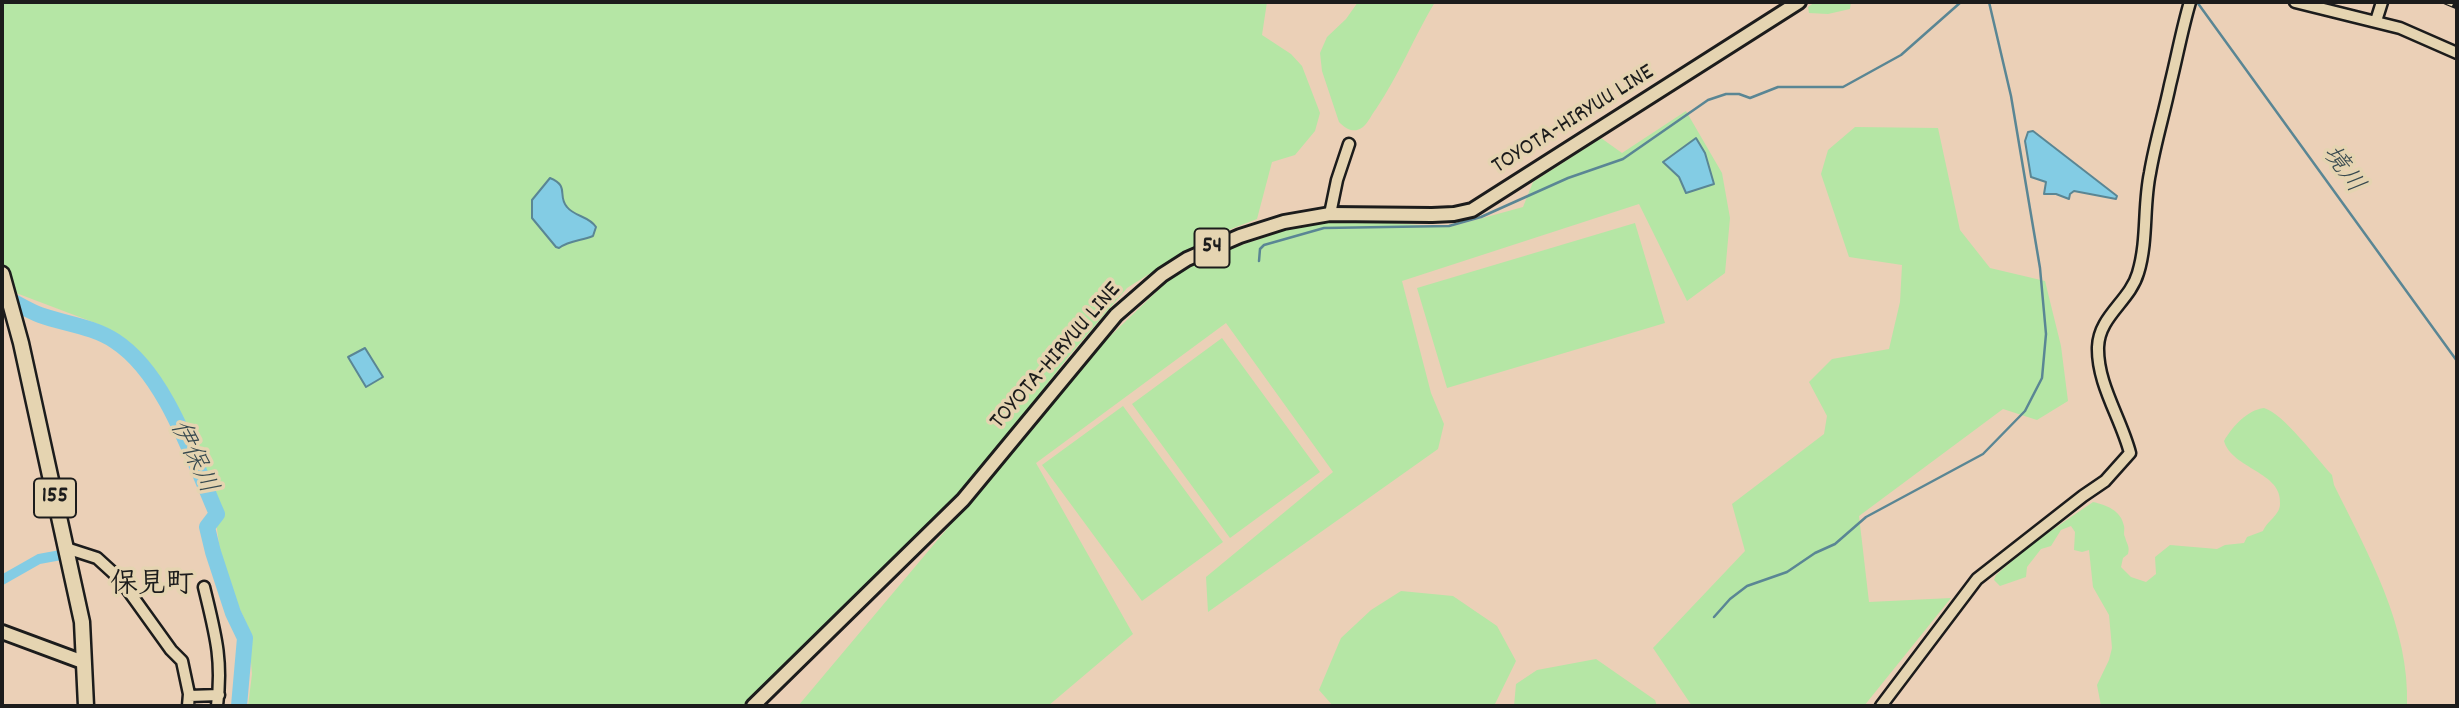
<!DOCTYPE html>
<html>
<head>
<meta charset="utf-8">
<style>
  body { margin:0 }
  #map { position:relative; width:2459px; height:708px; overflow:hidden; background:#ebd0b7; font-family:Dekko,sans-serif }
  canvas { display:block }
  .frame { position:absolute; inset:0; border:4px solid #1c1c1c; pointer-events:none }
</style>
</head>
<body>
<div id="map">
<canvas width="2459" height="708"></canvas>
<div class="frame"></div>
</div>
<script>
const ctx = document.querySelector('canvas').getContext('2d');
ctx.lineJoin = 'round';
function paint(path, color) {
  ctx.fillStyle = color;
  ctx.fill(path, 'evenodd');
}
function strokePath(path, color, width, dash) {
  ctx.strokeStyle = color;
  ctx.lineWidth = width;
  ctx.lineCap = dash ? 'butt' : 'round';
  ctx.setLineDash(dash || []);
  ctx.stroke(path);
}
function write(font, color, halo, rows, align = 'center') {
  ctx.font = font + ' Dekko,"Klee One",sans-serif';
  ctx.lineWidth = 7;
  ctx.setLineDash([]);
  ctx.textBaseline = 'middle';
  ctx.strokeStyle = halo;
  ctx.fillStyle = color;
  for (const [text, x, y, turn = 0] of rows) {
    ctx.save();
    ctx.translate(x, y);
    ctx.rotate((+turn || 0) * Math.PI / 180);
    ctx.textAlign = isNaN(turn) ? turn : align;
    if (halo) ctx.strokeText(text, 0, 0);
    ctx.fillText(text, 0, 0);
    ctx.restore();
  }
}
paint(new Path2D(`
  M2,2H1267L1262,35L1291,54L1302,66L1320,113L1315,131L1295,155L1272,162L1257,219L1231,229L1176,257L1127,288L1069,356L964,490L743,706H248L252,674L248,627L223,572L216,522L168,394L137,351L98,324L16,293L2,264Z
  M1358,2H1435C1414,37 1399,75 1376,109C1372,114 1368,123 1363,127C1354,134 1346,129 1339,122L1322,71L1320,53L1327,37L1346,19Z
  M1815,2H1851L1850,9L1828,14L1809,13L1808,7Z
  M1686,111L1722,173L1730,218L1725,273L1687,301L1639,204L1402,281L1431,393L1444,424L1438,449L1208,612L1206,577L1333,472L1226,323L1036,463L1133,634L1048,706H798L1104,342L1177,272L1221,252L1304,224L1362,221L1450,227L1523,207L1533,182L1601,138L1622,153Z
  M1855,127L1938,128L1960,230L1990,268L2045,281L2061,346L2068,401L2037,420L2003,409L1859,516L1869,602L1951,598L1864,706H1692L1653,648L1745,551L1732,504L1824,434L1827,416L1809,382L1832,359L1889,349L1900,302L1902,265L1849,257L1821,174L1828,150Z
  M1635,223L1665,323L1447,388L1417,288Z
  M1222,338L1320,472L1230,538L1132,404Z
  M1123,406L1223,542L1142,601L1042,465Z
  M2264,408C2283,413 2317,459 2332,475L2334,485C2368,554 2410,627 2407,706H2101L2097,685L2109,660L2112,648L2109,615L2093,587L2089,550L2082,552L2074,550L2075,532L2071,526L2061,530L2051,546L2041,549L2027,567L2026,577L2000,586L1994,580L1996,575L2030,545L2093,502C2106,505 2121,510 2124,526C2125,530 2123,534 2125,537C2127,545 2130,546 2128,554L2123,558L2121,567L2131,577L2146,582L2156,574L2155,557L2170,545L2217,549L2225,545L2244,543L2247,537L2263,531C2267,521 2280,515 2280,504C2283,472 2232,469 2224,441C2232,427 2247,410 2264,408Z
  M1401,591L1453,596L1497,626L1516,661L1494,706H1333L1319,690L1341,638L1371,610Z
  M1596,659L1655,700L1657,706H1514L1516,684L1537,670Z`), '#b5e6a5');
const water = new Path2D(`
  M2033,131L2117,196L2116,199L2074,191L2070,194L2069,199L2056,194H2044L2046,182L2031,177L2025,141L2028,132Z
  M1696,138L1705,153L1714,184L1686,193L1679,177L1663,162Z
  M550,178C570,186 557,196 567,207C575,217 589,216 596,227L593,236C581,241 570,240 559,248L556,247L532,218V200Z
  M365,348L383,377L366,387L348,357Z`);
paint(water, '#83cce4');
strokePath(water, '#5a8694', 2);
strokePath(new Path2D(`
  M2197,2L2457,361
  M1259,261L1260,249L1264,245L1324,228L1449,226L1481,217L1568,178L1623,159L1708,100L1726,94H1739L1750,98L1778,87H1843L1901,55L1961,2
  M1714,617L1730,599L1747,586L1787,572L1815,553L1835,544L1866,517L1983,454L2025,411L2042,378L2046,334L2040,268L2011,96L1989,2`), '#5a8694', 2.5);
strokePath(new Path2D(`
  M2,580L39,559L72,553`), '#83cce4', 10);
strokePath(new Path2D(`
  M2,296C15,302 27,310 40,315C65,324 92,326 115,341C166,374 193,460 217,514L207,527L213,552L233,613L245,638L239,706`), '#83cce4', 16);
const minor = new Path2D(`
  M2295,2L2400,28L2457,53
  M2376,21L2382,2
  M1330,214L1337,180L1349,144
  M66,548L97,558L120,579L171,650L182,661L189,694L188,706
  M204,587C215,633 223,659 217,706
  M189,696L219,695
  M1881,706L1977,579L2083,496L2105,481L2130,453C2121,418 2097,384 2098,347C2099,316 2130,301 2138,273C2148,240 2143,206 2150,173C2155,143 2164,114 2170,85C2177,57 2182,29 2190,2`);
const major = new Path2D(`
  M2,632L83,662
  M753,706L963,500L1116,315L1162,275L1187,259L1240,236L1284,222L1330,214L1432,215L1454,214L1472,210L1799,2`);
const highway = new Path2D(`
  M2,274L21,343L82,622L86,706`);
strokePath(minor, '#1c1c1c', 15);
strokePath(major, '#1c1c1c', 18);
strokePath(highway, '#1c1c1c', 19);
strokePath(minor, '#e5d4b1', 10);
strokePath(major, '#e5d4b1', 12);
strokePath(highway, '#e5d4b1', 14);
const rail = new Path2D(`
  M2445,2L2457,7`);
strokePath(rail, '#1c1c1c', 5);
strokePath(rail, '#e5d4b1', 2.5, [8]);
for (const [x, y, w] of [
  [1212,248,35],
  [55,498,42]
]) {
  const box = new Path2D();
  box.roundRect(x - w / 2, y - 19.5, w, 39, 5);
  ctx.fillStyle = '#e5d4b1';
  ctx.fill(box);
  strokePath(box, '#1c1c1c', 2);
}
write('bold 23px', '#1c1c1c', null, [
  ["54",1212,248],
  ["155",55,498]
]);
write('24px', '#1c1c1c', '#e5d4b1', [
  ["TOYOTA-HIRYUU LINE",1574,121,-32],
  ["TOYOTA-HIRYUU LINE",1057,357,-49]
]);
write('italic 26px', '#36484e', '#e5d4b1', [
  ["境川",2341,171,54],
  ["伊保川",191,458,65]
]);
write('bold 28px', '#1c1c1c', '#e5d4b1', [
  ["保見町",152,587]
]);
</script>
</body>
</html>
